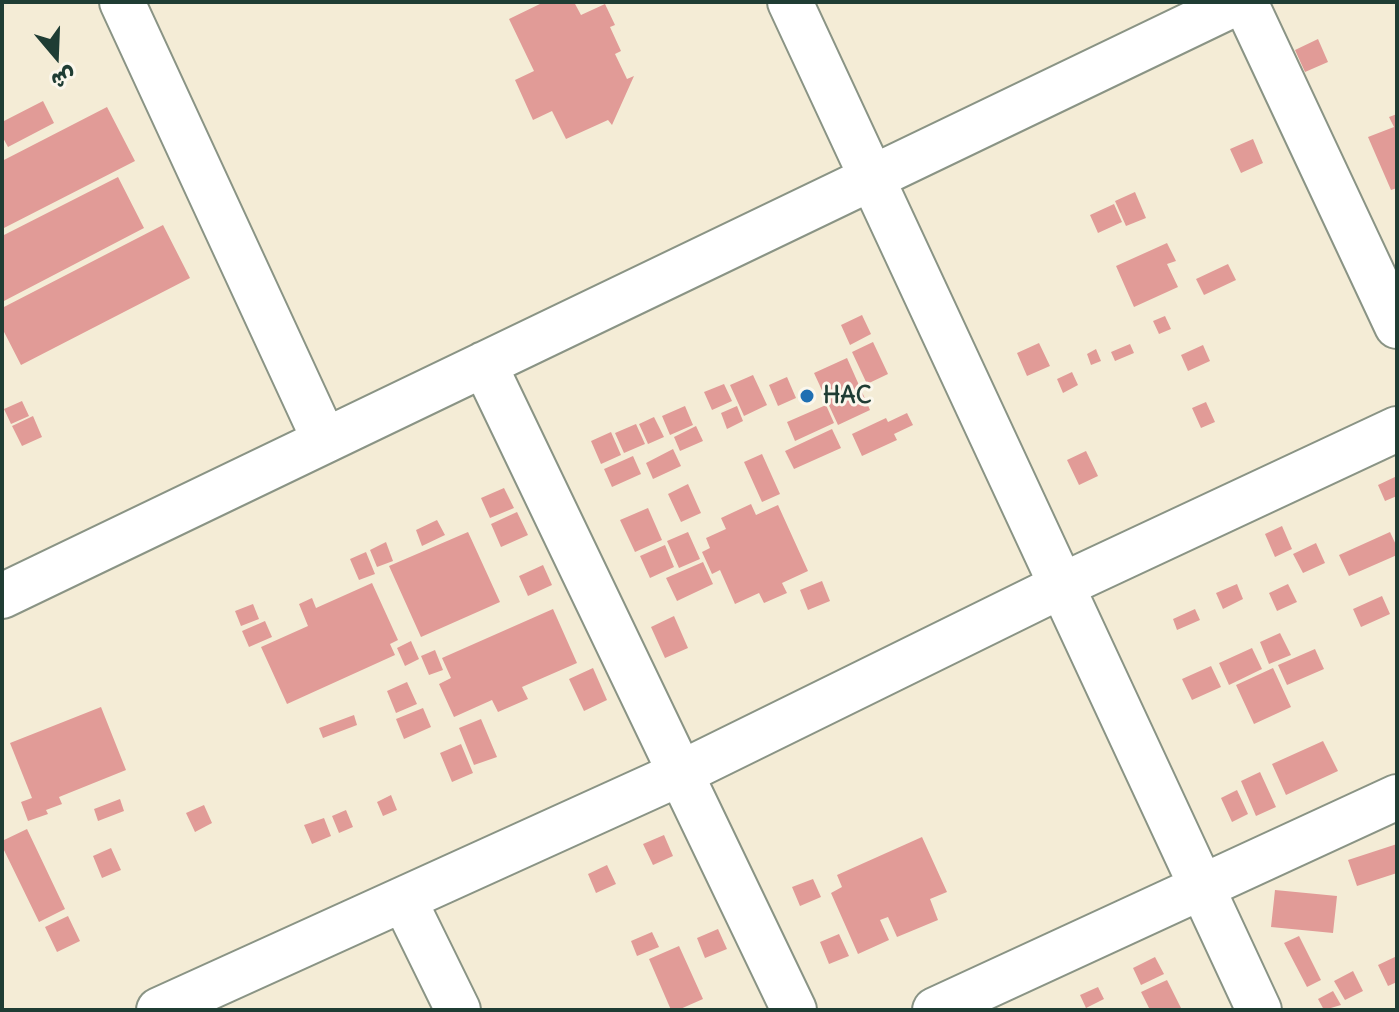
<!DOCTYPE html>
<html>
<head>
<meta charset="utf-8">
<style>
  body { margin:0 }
  #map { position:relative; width:1399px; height:1012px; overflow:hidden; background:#f4ecd6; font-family:Delius,"Playpen Sans Arabic",sans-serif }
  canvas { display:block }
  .frame { position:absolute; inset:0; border:4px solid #1f3d34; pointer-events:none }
  .north { position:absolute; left:16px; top:16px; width:80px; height:80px; -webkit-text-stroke:6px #fbf7ec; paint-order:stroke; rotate:161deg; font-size:22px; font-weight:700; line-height:32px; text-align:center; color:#1f3d34 }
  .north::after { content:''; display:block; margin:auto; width:28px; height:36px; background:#1f3d34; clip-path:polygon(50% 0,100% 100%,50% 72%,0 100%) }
</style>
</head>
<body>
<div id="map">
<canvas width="1399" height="1012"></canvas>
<div class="frame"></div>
<div class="north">ش</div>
</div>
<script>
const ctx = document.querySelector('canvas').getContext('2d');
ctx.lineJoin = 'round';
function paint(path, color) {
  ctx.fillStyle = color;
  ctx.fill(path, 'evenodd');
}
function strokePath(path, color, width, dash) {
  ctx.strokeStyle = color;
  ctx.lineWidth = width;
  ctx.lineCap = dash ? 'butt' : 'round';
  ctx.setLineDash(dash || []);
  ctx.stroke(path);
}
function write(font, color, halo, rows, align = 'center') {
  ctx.font = font + ' Delius,sans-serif';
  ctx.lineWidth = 6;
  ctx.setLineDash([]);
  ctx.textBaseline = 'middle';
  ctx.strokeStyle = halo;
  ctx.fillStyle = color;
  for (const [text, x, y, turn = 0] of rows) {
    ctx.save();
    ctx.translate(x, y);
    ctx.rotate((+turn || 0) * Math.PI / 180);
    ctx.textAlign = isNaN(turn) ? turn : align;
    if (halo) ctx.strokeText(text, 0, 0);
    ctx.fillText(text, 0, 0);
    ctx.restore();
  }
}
paint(new Path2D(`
  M544,2H574L581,15L605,4L615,25L610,27L621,51L615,54L627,79L634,76L612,125L608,120L566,139L552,111L533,120L515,80L534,71L509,19Z
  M1318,39L1328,62L1305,72L1295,50Z
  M43,101L54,123L8,147L2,136V122Z
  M107,107L135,161L2,229V161Z
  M1397,114V188L1391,190L1368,137L1394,127L1389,117Z
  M1253,139L1263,163L1241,173L1230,149Z
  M118,177L144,228L2,302V236Z
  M1135,192L1146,218L1126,226L1115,201Z
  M1114,204L1122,222L1098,233L1090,215Z
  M163,225L190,278L21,365L2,328V308Z
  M1167,243L1176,261L1167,264L1178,287L1134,307L1116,266Z
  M1228,264L1236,280L1204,295L1196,279Z
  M862,315L871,334L850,345L841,325Z
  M1165,316L1171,329L1159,334L1153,321Z
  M873,342L888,374L867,384L852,352Z
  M1039,343L1050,366L1027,376L1017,353Z
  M1130,344L1134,353L1115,361L1111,352Z
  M1203,345L1210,361L1188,371L1181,355Z
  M1096,349L1101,361L1091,365L1087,354Z
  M847,358L870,410L838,425L814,373Z
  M1072,372L1078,385L1063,393L1057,379Z
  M753,375L767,405L744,416L730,385Z
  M787,377L796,398L778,406L769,385Z
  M724,384L732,401L712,410L704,392Z
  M22,401L29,416L11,424L4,409Z
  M1206,402L1215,422L1201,428L1192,408Z
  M826,405L834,423L795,441L787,422Z
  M685,406L693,425L670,435L662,416Z
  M737,406L743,421L727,429L721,413Z
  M907,413L913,425L894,434L897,440L862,456L852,434L886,418L888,422Z
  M33,416L42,437L22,446L12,426Z
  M654,417L664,437L648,444L639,424Z
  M636,424L645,444L624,453L615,433Z
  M696,426L703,441L680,451L674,437Z
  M832,429L841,448L794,469L785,451Z
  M611,432L621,455L601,464L591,441Z
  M673,449L681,466L653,479L646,463Z
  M1086,451L1098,476L1079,485L1067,460Z
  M762,454L780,494L762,502L744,462Z
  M633,456L641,474L612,487L604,469Z
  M1397,476V496L1385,501L1378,485Z
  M688,484L701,513L681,522L668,494Z
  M504,488L514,508L490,518L481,498Z
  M751,504L756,515L778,505L808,571L782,583L787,593L764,603L759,593L735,604L720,570L712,574L702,552L710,548L706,538L726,529L721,518Z
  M648,508L662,540L635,552L620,520Z
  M517,512L528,535L501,547L491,524Z
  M437,520L445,535L422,546L416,530Z
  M1282,526L1292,549L1275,557L1265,534Z
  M468,532L500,602L421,637L389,566Z
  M688,532L700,559L679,568L667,541Z
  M1390,532L1397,547V555L1349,576L1339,555Z
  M386,542L393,561L377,567L370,550Z
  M1316,543L1325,563L1303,573L1293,554Z
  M665,545L674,567L650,578L640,556Z
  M366,552L375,574L359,580L350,559Z
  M703,562L713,584L677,601L666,578Z
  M543,565L552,585L528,596L519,576Z
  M822,581L830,601L808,610L800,590Z
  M372,583L398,640L390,644L395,655L287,704L261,647L308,626L299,604L312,598L316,608Z
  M1237,584L1243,599L1223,609L1216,593Z
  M1288,584L1297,602L1277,611L1269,593Z
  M1382,596L1390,614L1361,627L1353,609Z
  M253,604L259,619L241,626L235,611Z
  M553,609L577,663L522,687L528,699L498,712L492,700L454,717L439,684L451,678L442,658Z
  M1195,609L1200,620L1177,630L1173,619Z
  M674,616L688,648L665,658L651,627Z
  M265,621L272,637L249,647L242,631Z
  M1280,633L1291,655L1269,664L1260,642Z
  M411,641L419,659L405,666L397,648Z
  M1252,648L1262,669L1229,685L1219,663Z
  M1315,649L1324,669L1287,685L1278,665Z
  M435,650L443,670L429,675L421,656Z
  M1211,666L1221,687L1192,700L1182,679Z
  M593,668L607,700L584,711L569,679Z
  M1273,668L1291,707L1254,724L1236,685Z
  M407,682L417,704L396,713L387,691Z
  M101,707L126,770L59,797L62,804L46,810L48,814L28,821L21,802L32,798L10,743Z
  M423,708L431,727L404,739L396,719Z
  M354,715L357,725L323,738L319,728Z
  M481,719L497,757L474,765L459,728Z
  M1323,741L1338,771L1286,795L1272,764Z
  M461,744L473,773L452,782L440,753Z
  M1260,772L1276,807L1256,816L1241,781Z
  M1237,790L1248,814L1232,822L1221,798Z
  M391,795L397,810L383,816L377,802Z
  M120,799L124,811L98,821L94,809Z
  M204,805L212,823L195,832L186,813Z
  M346,810L353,827L339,833L332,816Z
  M324,818L331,836L312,844L304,825Z
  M27,829L65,909L39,922L2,846V841Z
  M664,835L673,856L653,865L643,844Z
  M922,837L947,892L930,899L938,920L897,937L888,917L880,920L889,940L858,954L831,893L842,887L837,875Z
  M1397,844V873L1357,886L1348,860Z
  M111,848L121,870L102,878L93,856Z
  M607,865L616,884L596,893L588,874Z
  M813,879L821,897L800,906L792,887Z
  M1275,890L1337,896L1333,933L1271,927Z
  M68,916L80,941L57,952L45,927Z
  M718,929L727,949L705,958L697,938Z
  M652,932L659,947L637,956L631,941Z
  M839,934L849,956L829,964L820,942Z
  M1299,936L1321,980L1307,987L1284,943Z
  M679,946L703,999L678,1010H671L649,959Z
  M1397,956V982L1388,986L1378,965Z
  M1155,957L1164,974L1141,985L1133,968Z
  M1353,971L1363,991L1345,1000L1334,981Z
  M1167,980L1181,1008L1150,1010L1141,992Z
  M1098,987L1104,999L1086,1008L1080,995Z
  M1333,991L1341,1005L1324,1010L1318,999Z`), '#e19b97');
const street = new Path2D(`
  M122,2L324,439
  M790,2L1259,1010
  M1245,2L1397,326
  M484,364L794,1010
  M2,596L1238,2
  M404,900L458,1010
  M159,1010L679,774L1061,586L1397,429
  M935,1010L1397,797`);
strokePath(street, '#8a9485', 48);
strokePath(street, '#fff', 44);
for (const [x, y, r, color] of [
  [807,396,8,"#1f6fb2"]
]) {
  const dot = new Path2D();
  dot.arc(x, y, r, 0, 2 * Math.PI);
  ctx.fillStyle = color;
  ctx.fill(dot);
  strokePath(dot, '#fbf7ec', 3);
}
write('bold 24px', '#1f3d34', '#fbf7ec', [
  ["HAC",823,396]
], 'left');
</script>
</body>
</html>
